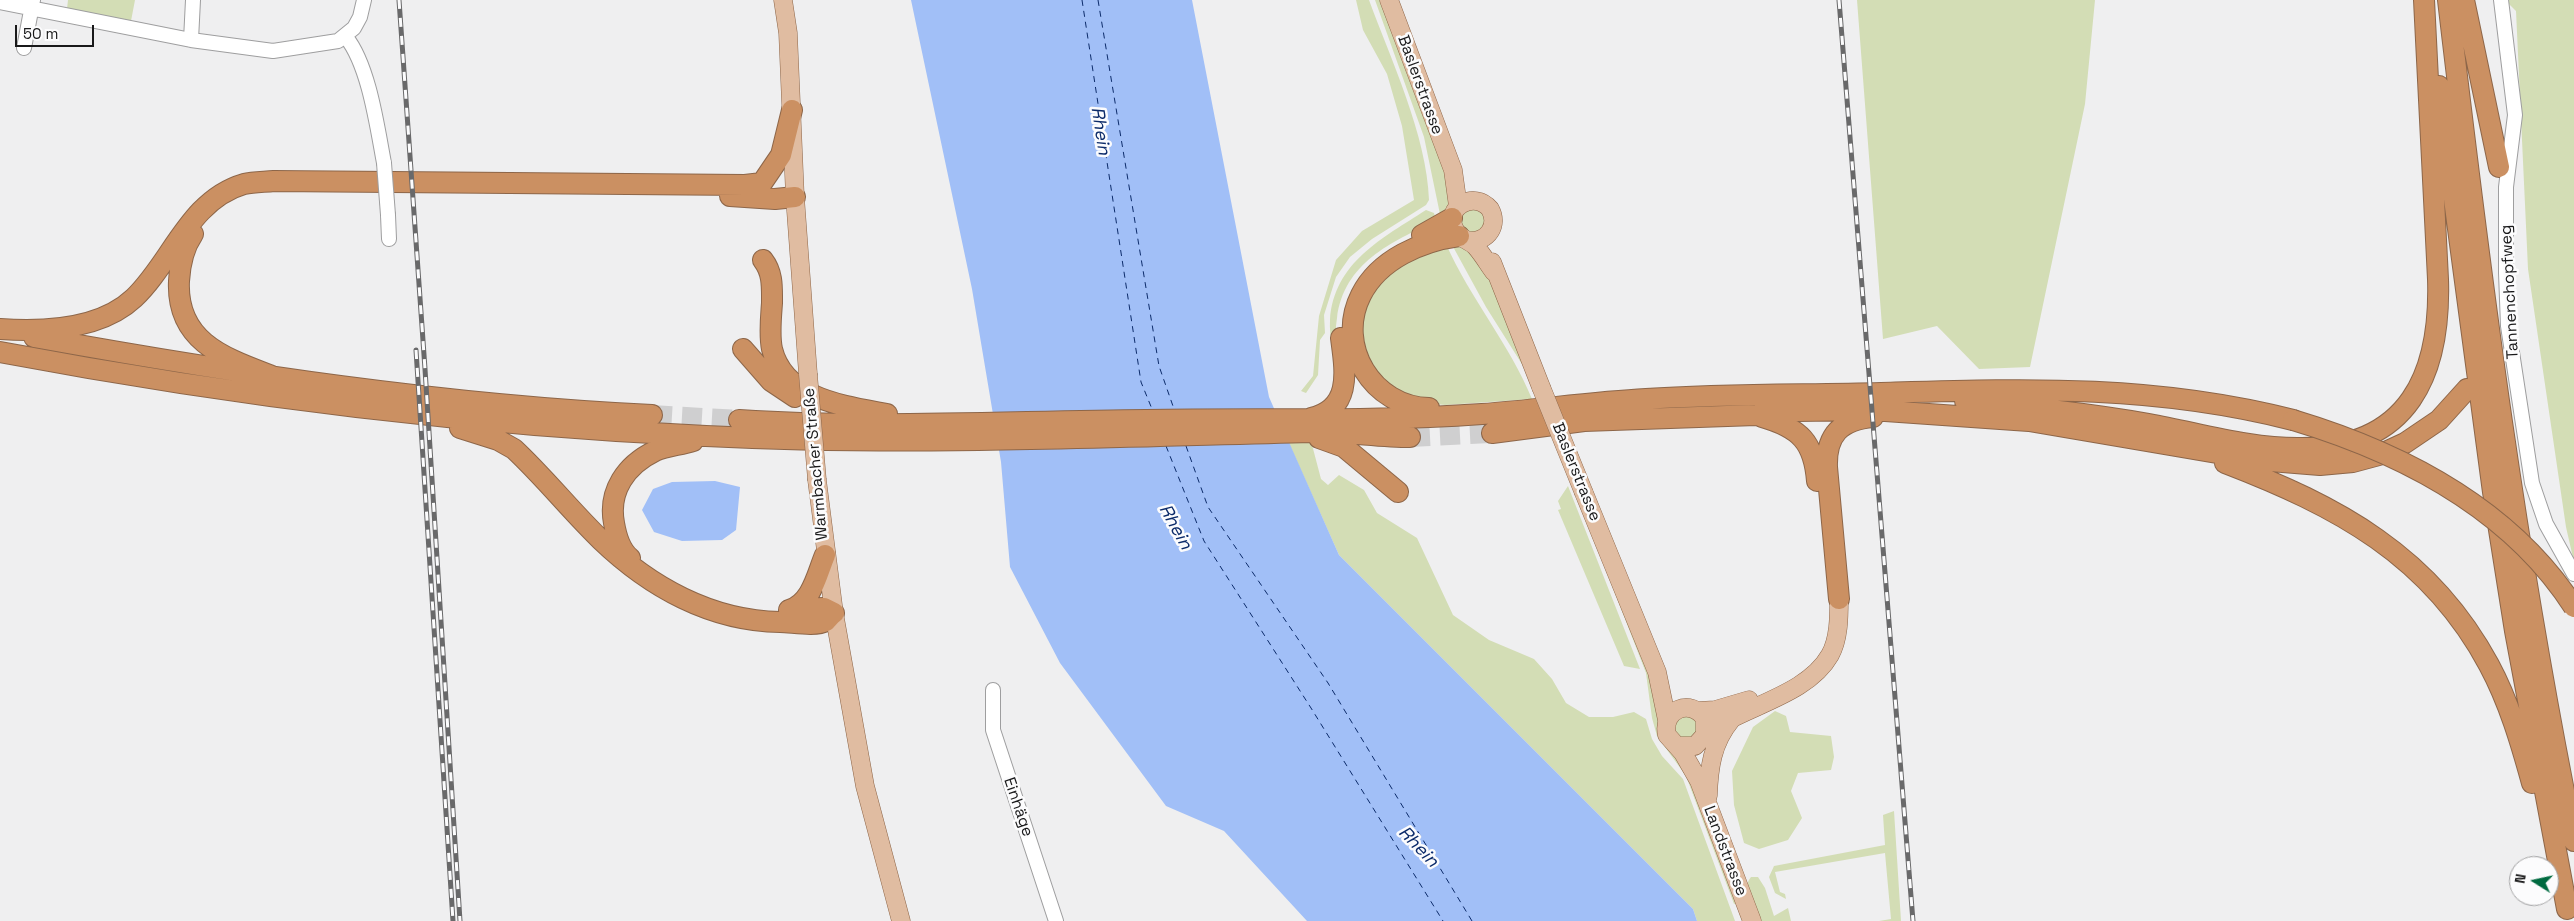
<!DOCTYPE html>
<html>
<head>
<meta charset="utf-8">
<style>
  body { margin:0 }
  #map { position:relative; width:2574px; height:921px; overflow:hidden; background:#efeff0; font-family:"Space Grotesk",sans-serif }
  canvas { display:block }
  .north { position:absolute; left:2509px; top:856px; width:50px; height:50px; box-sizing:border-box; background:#fcfcfd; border:1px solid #a1a1a2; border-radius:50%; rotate:280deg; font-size:14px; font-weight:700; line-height:20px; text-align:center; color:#19191a }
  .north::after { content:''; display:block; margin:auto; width:18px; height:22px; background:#006a40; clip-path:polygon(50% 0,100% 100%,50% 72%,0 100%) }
  .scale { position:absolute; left:15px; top:25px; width:79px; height:22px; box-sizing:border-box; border:2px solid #19191a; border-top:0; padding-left:6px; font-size:15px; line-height:18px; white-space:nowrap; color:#19191a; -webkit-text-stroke:4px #fcfcfd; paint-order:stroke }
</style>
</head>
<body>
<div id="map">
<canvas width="2574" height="921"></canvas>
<div class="north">N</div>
<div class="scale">50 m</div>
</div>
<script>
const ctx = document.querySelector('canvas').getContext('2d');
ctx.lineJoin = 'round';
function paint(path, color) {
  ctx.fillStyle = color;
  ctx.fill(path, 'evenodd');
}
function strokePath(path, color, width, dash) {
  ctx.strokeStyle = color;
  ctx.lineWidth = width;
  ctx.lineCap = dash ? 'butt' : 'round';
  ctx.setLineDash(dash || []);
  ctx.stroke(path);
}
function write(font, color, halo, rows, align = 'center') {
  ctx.font = font + ' "Space Grotesk",sans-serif';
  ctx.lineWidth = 5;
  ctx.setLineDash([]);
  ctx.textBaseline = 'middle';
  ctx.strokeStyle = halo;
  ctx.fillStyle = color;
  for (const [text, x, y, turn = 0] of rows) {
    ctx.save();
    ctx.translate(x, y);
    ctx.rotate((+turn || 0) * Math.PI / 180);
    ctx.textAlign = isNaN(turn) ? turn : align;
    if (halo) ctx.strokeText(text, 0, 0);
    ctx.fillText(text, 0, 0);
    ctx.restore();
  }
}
paint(new Path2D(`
  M68,0H135L131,21L67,9Z
  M1356,0H1369C1391,60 1427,136 1429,200L1426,205L1372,239L1350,257L1336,277L1324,315L1325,333L1320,340L1318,375L1306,393L1301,391L1313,376L1319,316L1336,260L1362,231L1414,200L1402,126L1387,74L1363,30Z
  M1375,0H1381L1449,177L1453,202L1441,219L1424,137Z
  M1857,0H2095L2085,104L2030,367L1979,369L1937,326L1883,339Z
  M2505,0H2574V562L2566,527L2528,269L2516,11Z
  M1461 221a12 12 0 1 1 24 0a12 12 0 1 1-24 0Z
  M1426,210L1434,213L1436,221C1391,242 1344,263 1337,318C1334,336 1337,355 1337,373C1334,356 1329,337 1330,320C1334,262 1383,238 1426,210Z
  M1451,243L1469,250L1486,269L1525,369L1486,307Z
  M1446,244C1470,298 1510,345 1532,399L1445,405L1417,402L1381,382L1360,337L1362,314L1375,287L1390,272L1419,252Z
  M1287,439L1311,441L1321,479L1328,485L1339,475L1364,490L1377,513L1417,538L1453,615L1489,640L1534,659L1552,679L1566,703L1589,717H1613L1634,712L1646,719L1652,739L1662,756L1683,779L1735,921H1697L1693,909L1339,555Z
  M1568,486L1640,669L1624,666L1558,510L1561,509L1558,501Z
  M1578,498L1681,755L1737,903L1734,904L1686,776L1657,736L1652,718L1646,673Z
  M1775,711L1786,716L1790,732L1831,736L1834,757L1831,770L1798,773L1791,791L1802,818L1788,840L1759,849L1744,843L1734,805L1732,771L1753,727Z
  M1675 727a11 11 0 1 1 22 0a11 11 0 1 1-22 0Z
  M1894,811L1901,921H1879L1891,919L1885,853L1775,872L1780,892L1785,894L1786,899L1775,893L1769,877L1774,866L1885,845L1883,815Z
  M1751,877H1758L1765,888L1774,916L1788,908L1791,921H1757C1752,908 1741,888 1751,877Z`), '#d3ddb5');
paint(new Path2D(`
  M911,0H1192L1269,397L1339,555L1693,909L1697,921H1307L1224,831L1166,806L1060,663L1010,567L1001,462L972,289Z
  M715,481L740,487L736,530L722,540L682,541L654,532L642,510L653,489L672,482Z`), '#a1bff7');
strokePath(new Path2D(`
  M1082,0L1141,382L1152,409
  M1098,0L1159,366L1174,409
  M1166,446L1204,541L1311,708L1443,921
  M1186,446L1208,507L1328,683L1472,921`), '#0c2b6a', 1, [6, 5]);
strokePath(new Path2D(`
  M652,415L739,420
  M1410,437L1492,433`), '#cfcfd0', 20, [20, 10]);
const minor = new Path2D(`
  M2501,0L2515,115L2506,187V273L2508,326L2532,483L2546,524L2574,574
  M0,2L191,40L273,51L338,41L354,28L360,17L364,0
  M346,37C369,66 377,126 384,163
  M191,40L193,0
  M24,48L33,0
  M388,215L389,239
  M993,690V730L1056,921`);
const major = new Path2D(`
  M783,0L788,33L795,197L808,374
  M1389,0L1453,170L1458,206
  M1469,241C1488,242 1499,225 1490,209C1475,190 1443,207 1455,230C1459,239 1470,240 1476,247C1483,255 1488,264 1494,272
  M1492,262L1541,387
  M817,480L834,613L865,786L901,921
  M1584,493L1657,672L1667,720
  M1698,711L1715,710L1749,700
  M1705,735C1741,706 1806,697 1830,655C1839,639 1839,617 1839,599
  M1678,746H1695L1705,735V719C1691,697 1661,710 1667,735L1683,753L1699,781L1752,921
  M1708,796C1709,768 1712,743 1731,720`);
const highway = new Path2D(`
  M2448,0C2481,282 2517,563 2574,841
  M2464,0L2499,167
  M2439,86L2493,492L2515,631L2567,909
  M730,196L775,199L795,197
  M193,234C184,247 180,264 179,281C176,342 225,358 272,376
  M1422,235L1452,218
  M763,260C773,273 772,287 772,303C771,317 769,335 772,349C784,399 844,406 887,414
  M0,329C44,332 100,330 134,298C172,262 189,200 244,184C253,182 264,182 274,181L745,185L762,183L781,155L792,110
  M34,337C238,374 445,405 652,415
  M743,349L771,381L795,397
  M0,352C233,396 469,425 706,436C907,446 1110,437 1311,432C1344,431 1377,437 1410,437
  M1965,401C2026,407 2087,413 2149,424C2199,433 2251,449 2302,448C2409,448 2441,374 2438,279L2424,0
  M1429,408C1373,407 1335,346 1361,295C1379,259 1422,241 1459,236
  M1762,417C1800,428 1814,442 1817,481
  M1311,418C1353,409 1345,369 1341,338
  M739,420C874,429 1010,421 1146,420C1258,418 1371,422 1482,414C1537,410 1591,402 1646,399C1724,394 1803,395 1881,393C2024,389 2152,384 2293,420
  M460,428L498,440L514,449C545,478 571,511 601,540C650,587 711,621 780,622C792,622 815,627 826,621C828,619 831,615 834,613L824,608L793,609
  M1492,433L1584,421L1756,415L1797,411L1871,410L2029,421L2258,460L2320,465L2353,462L2379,455L2405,443L2439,420L2467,389
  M1319,438L1344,447L1398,492
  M2225,463C2337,506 2430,555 2489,665C2509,702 2521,743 2532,783
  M630,558C620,550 616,535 614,523C608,491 626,465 655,451C666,446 681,445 693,441
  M1839,599L1827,467C1826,435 1840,420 1873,417
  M789,610C812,603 817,574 825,555`);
strokePath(minor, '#9e9e9f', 16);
strokePath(major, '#8d6649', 19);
strokePath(highway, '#8d6649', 22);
strokePath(minor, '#fff', 14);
strokePath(major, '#e0bca1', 18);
strokePath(highway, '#cb9062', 20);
const rail = new Path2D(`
  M399,0L425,369L460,921
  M1839,0L1913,921
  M416,350L453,921`);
strokePath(rail, '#69696a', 5);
strokePath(rail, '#fcfcfd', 3, [9]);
const minorBridge = new Path2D(`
  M384,163L388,215`);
const majorBridge = new Path2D(`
  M808,374L817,480
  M1541,387L1584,493`);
const highwayBridge = new Path2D(`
  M2293,420C2403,453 2510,508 2574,607`);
strokePath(minorBridge, '#9e9e9f', 16, []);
strokePath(majorBridge, '#8d6649', 19, []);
strokePath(highwayBridge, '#8d6649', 22, []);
strokePath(minorBridge, '#fff', 14);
strokePath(majorBridge, '#e0bca1', 18);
strokePath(highwayBridge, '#cb9062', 20);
write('16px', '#19191a', '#fcfcfd', [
  ["Baslerstrasse",1420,85,70],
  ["Tannenchopfweg",2510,292,-93],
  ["Warmbacher Straße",816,464,-95],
  ["Baslerstrasse",1576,472,68],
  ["Einhäge",1018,807,71],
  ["Landstrasse",1725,851,69]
]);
write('italic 18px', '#0c2b6a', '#fcfcfd', [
  ["Rhein",1100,131,81],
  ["Rhein",1175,527,61],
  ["Rhein",1418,847,46]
]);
</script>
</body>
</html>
